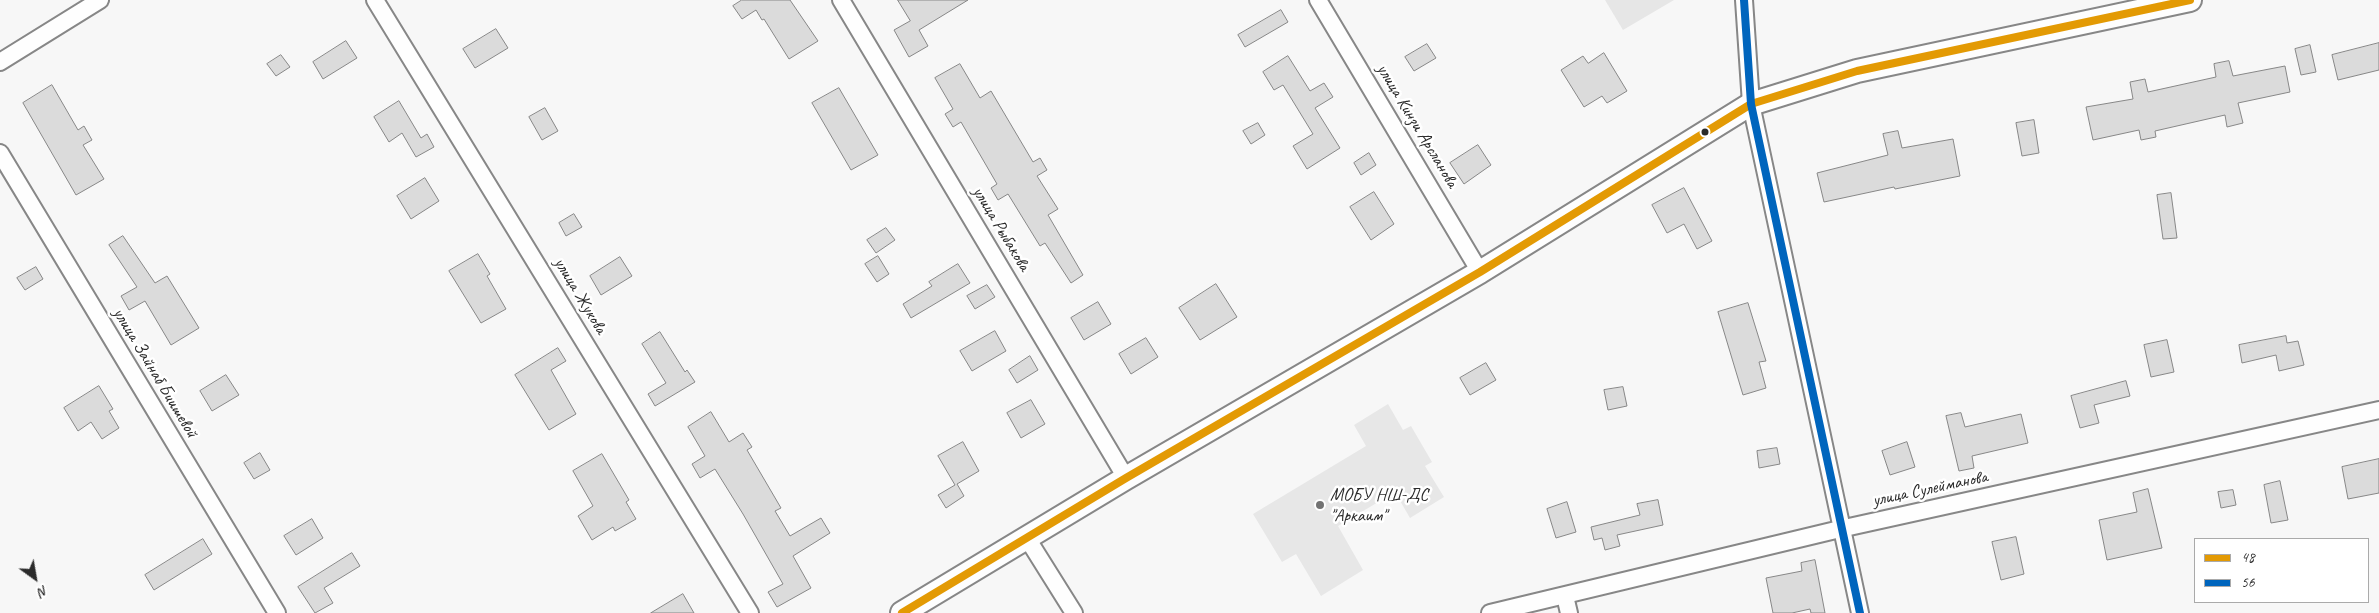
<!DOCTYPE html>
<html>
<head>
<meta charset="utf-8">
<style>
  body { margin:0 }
  #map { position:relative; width:2379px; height:613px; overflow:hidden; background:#f7f7f7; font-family:Caveat,sans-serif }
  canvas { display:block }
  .legend { position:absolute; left:2194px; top:538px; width:175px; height:65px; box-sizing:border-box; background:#fff; border:1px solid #aaa; margin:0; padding:6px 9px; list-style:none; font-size:15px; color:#2b2b2b }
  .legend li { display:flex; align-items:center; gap:10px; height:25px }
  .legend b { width:25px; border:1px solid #aaa }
  .north { position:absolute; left:10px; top:553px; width:50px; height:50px; -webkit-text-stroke:4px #fff; paint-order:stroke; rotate:148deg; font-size:14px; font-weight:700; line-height:20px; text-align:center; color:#2b2b2b }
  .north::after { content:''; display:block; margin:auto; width:18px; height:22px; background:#2b2b2b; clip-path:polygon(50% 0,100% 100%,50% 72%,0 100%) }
</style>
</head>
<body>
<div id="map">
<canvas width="2379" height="613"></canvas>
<ul class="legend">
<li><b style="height:6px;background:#e39a04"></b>48</li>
<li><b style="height:6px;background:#0065bd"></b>56</li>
</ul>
<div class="north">N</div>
</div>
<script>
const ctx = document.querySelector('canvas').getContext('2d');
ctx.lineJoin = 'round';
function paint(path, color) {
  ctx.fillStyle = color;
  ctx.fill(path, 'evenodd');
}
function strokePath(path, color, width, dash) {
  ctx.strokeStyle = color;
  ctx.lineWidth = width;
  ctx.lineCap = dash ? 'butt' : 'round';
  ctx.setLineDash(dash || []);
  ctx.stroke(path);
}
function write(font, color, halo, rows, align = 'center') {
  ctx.font = font + ' Caveat,sans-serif';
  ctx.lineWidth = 5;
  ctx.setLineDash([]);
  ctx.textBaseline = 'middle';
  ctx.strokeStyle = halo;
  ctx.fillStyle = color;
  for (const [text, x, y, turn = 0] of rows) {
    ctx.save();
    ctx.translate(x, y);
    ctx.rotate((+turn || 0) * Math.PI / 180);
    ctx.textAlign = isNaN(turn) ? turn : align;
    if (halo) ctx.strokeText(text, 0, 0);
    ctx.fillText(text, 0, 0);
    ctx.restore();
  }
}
paint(new Path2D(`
  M1388,404L1403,430L1411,426L1432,462L1425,466L1444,497L1410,518L1395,492L1338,526L1363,570L1321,596L1296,554L1282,562L1253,514L1366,446L1354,425Z`), '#e7e7e7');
paint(new Path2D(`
  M1605,0H1674L1623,30Z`), '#e6e6e6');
const building = new Path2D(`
  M742,0H790L818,41L789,59L764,19L762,20L756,10L742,19L733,6Z
  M898,0H968L919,30L928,46L909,57L894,30L910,21Z
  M1281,10L1288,22L1245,47L1238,35Z
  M496,29L508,48L475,68L463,49Z
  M346,41L357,58L323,79L313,62Z
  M2379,43V70L2338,80L2332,55Z
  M1427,44L1436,58L1414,71L1405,57Z
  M2310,45L2316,72L2301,75L2295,49Z
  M1604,53L1627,91L1607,103L1602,96L1584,107L1561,70L1583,56L1588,63Z
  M281,55L290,67L276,76L267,64Z
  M1288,56L1310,91L1324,83L1333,97L1315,108L1340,148L1307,169L1293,146L1313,134L1283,85L1274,90L1263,72Z
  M2229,61L2233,76L2285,66L2290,92L2238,103L2243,123L2227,127L2225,115L2155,131L2156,137L2141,140L2139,130L2093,140L2086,107L2133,99L2130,82L2145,79L2148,92L2216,77L2214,64Z
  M960,64L980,98L991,91L1033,162L1040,158L1047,170L1037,176L1058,209L1048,215L1083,275L1071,283L1045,243L1040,246L1008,194L998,200L991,188L997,184L961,122L953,127L945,114L953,109L935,78Z
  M52,85L78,130L84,126L92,140L83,145L104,179L76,195L23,103Z
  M839,88L878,155L851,170L812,103Z
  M399,101L421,138L427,134L434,147L416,157L402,133L389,142L374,117Z
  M545,108L558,131L542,140L529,117Z
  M2034,120L2039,153L2022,156L2016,123Z
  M1258,123L1265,135L1251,144L1243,131Z
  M1898,131L1902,148L1953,139L1960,176L1895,189L1894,187L1824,202L1817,173L1888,155L1883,134Z
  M1478,145L1491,165L1464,184L1450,163Z
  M1369,153L1376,165L1361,175L1354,163Z
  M425,178L439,201L411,219L397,196Z
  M1684,188L1712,241L1697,249L1684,224L1667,233L1652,205Z
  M1374,192L1394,224L1371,240L1350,207Z
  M2171,193L2177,238L2163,239L2157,195Z
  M574,214L582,227L566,236L559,223Z
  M886,228L895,240L876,253L867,240Z
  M123,236L155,283L167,276L199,328L171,345L145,301L129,310L121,296L137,287L109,245Z
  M478,254L490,274L487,276L506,309L481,323L449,271Z
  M878,256L889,274L877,282L865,264Z
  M620,257L632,276L601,295L590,276Z
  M958,264L970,283L911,318L903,304L932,286L929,282Z
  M36,267L43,279L25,290L17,278Z
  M1216,284L1237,317L1200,340L1179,308Z
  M987,285L995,297L975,309L967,296Z
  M1098,302L1111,324L1084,340L1071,318Z
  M1748,303L1766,361L1759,362L1766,388L1743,395L1718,312Z
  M995,331L1006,351L972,371L960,351Z
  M660,332L685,372L687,370L695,382L655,406L648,394L666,383L642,344Z
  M2286,336L2287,343L2298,341L2304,365L2279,371L2276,355L2242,363L2239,345Z
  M1146,338L1158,357L1131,374L1119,354Z
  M2167,340L2174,372L2151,377L2144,345Z
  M558,348L566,361L551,370L576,414L549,430L515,375Z
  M1030,356L1038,370L1017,383L1009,370Z
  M1486,363L1496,380L1470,395L1460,378Z
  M226,375L239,395L212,411L200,391Z
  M2126,381L2130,396L2094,405L2099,423L2080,428L2071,396Z
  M99,386L113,409L109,411L119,428L102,439L91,422L78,431L64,408Z
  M1623,387L1627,406L1608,410L1604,390Z
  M1031,400L1045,424L1021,438L1007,413Z
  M711,412L729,442L743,433L752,447L747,450L781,508L775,511L790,536L821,518L830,533L793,556L811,588L777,607L768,592L783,584L743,514L715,469L700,478L692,464L705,456L688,427Z
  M1961,413L1965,427L2021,414L2028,443L1972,456L1974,468L1959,471L1946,416Z
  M963,442L979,471L957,484L964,496L946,508L938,495L955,485L938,456Z
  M1907,442L1915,467L1890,475L1882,451Z
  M1777,448L1780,464L1759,468L1757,451Z
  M260,453L270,470L254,479L244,463Z
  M602,454L629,500L626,502L636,519L615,531L613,527L592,540L578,516L593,506L573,471Z
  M2379,459V493L2348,499L2342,467Z
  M2280,481L2288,520L2271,523L2264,485Z
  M2148,489L2162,548L2107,560L2099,520L2137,512L2133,493Z
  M2233,490L2236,505L2221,508L2218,492Z
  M1658,500L1663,525L1617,535L1620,546L1605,550L1602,538L1594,540L1591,527L1640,515L1637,504Z
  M1567,502L1576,532L1556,538L1547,509Z
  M312,519L323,538L296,555L284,536Z
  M2016,537L2024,574L2001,580L1992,542Z
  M203,539L212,554L154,590L145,575Z
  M352,553L360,566L324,588L333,603L315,613L298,587Z
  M1815,560L1825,613H1811L1810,609L1792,613H1773L1766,578L1802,571L1801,563Z
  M683,594L694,613H651Z`);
paint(building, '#dbdbdb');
strokePath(building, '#878787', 1);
const street = new Path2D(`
  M375,0L750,613
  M841,0L1126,478
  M1318,0L1480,272
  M1744,0L1751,104L1860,613
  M0,62L100,0
  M0,153L277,613
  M1027,538L1074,613
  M1565,596L1569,613
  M1490,613L1840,529L2379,410`);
const secondary = new Path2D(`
  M902,613L1126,478L1480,272L1751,104L1857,71L2190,0`);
strokePath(street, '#878787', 20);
strokePath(secondary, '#878787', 26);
strokePath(street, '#fefefe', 16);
strokePath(secondary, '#fefefe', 22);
strokePath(new Path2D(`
  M902,613L1126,478L1480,272L1751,104L1857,71L2190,0`), '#e39a04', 8);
strokePath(new Path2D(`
  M1744,0L1751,104L1860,613`), '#0065bd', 8);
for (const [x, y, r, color] of [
  [1705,132,4.5,"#2b2b2b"],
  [1320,505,5,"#727272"]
]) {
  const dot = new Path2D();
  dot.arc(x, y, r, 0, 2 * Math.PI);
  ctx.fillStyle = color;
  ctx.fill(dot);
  strokePath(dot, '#fff', 2);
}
write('18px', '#2b2b2b', '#fff', [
  ["улица Кинзи Арсланова",1417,126,59],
  ["улица Рыбакова",1001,229,59],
  ["улица Жукова",580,296,59],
  ["улица Зайнаб Биишевой",155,373,59],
  ["улица Сулейманова",1930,489,-12]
]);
write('18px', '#2b2b2b', '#fff', [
  ["МОБУ НШ-ДС",1330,495],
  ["\"Аркаим\"",1330,516]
], 'left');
</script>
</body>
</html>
